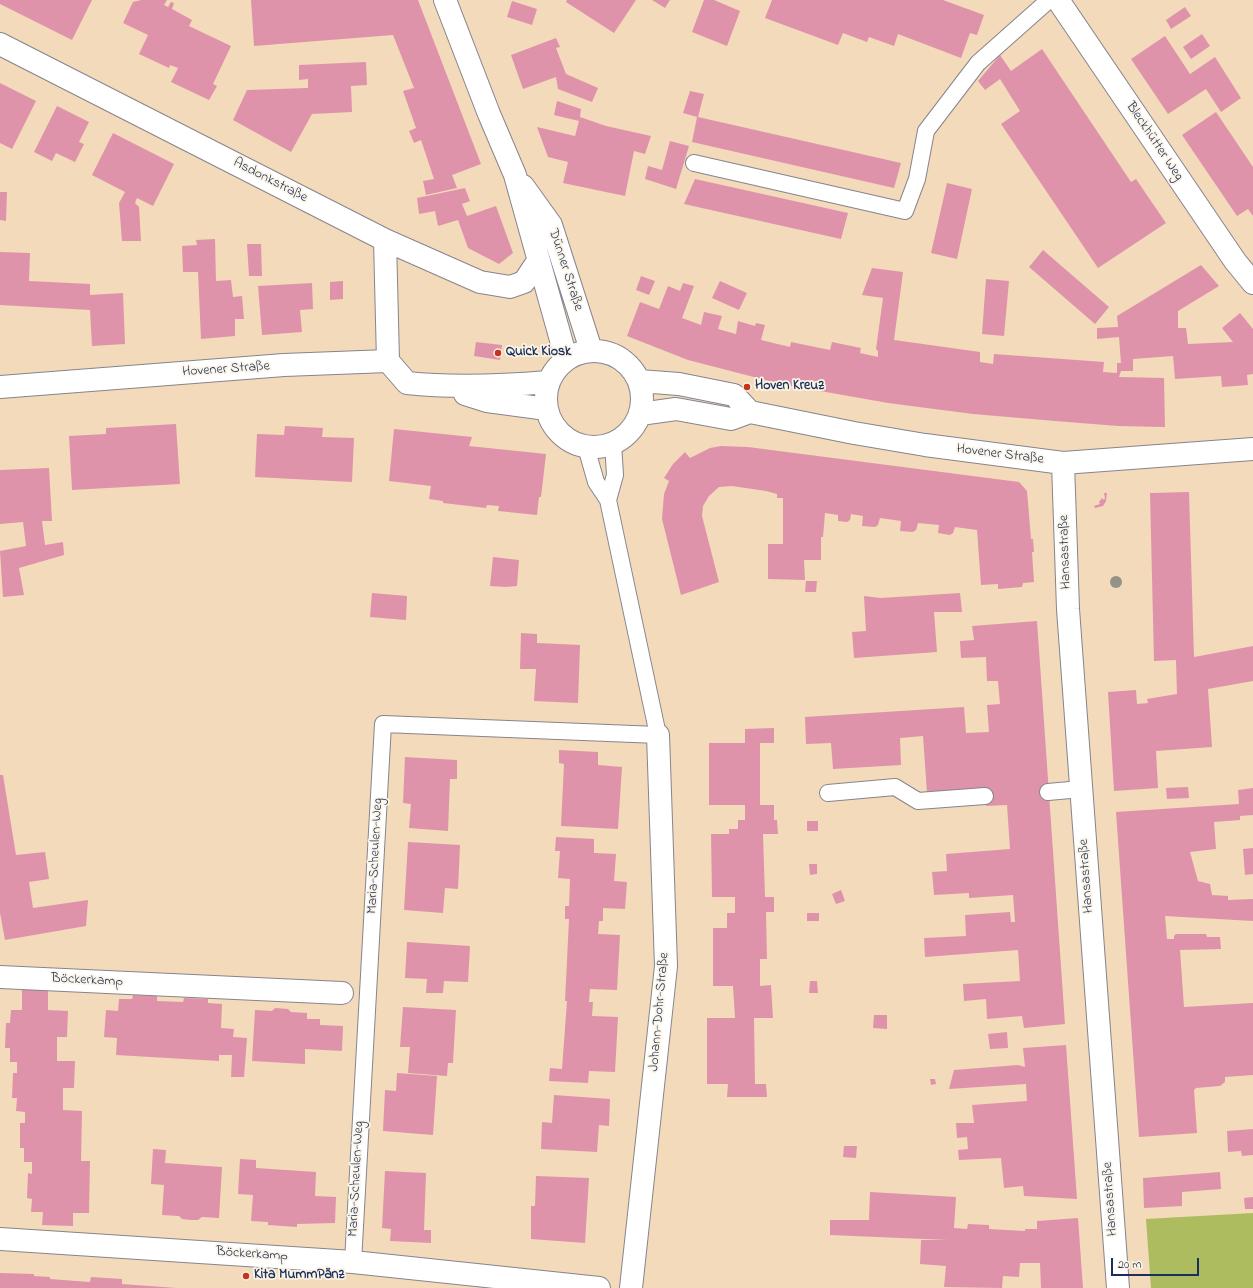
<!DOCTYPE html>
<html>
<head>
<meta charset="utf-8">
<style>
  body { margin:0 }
  #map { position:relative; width:1253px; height:1288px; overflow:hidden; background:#f3daba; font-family:"Indie Flower",sans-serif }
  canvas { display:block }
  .scale { position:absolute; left:1111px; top:1258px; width:88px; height:18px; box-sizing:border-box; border:2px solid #1b2f5e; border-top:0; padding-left:5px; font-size:12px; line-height:14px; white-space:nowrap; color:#1b2f5e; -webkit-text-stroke:3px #fcf5e5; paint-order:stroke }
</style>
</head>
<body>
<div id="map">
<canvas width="1253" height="1288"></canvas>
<div class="scale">20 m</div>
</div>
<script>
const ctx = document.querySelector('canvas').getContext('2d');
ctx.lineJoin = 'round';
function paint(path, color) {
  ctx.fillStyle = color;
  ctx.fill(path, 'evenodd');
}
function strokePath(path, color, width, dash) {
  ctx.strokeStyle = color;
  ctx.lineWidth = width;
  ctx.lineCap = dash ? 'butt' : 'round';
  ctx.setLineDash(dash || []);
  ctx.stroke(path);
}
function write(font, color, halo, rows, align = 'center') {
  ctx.font = font + ' "Indie Flower",sans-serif';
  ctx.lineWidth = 3.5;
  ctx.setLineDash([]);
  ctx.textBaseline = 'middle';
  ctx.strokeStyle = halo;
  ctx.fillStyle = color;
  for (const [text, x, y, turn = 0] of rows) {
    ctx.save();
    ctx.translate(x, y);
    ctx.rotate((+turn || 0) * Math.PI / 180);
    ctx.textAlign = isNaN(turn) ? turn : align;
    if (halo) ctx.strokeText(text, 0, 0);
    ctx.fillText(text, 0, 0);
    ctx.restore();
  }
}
paint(new Path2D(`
  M1253,1213V1288H1151L1146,1219Z`), '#adbc5f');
paint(new Path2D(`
  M0,0H92L72,40L0,4Z
  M141,0H167L164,5L168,7L171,2L174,3L172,9L192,20L189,26L231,46L213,84L217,86L209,100L171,82L178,68L170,65L169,68L139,54L148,35L123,23L133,2Z
  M251,0H418L481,164L452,175L457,188L426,195L423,181L434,179L421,140L414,143L409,131L416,128L403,91L414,88L393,35L254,46Z
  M567,0H636L614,33L566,2Z
  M652,0H670L665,8Z
  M704,0H714L740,11L727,46L692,32Z
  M772,0H943L984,15L977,35L970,33L961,58L898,34L894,46L869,37L867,42L843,33L838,45L765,18Z
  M512,1L537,9L532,25L507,17Z
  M1185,7L1191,16L1171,29L1166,20Z
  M1202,34L1210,46L1191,59L1183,47Z
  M1165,36L1190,74L1215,57L1241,98L1221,112L1206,89L1168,114L1131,59Z
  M556,38L560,47L556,48L566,74L598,88L592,102L558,89L556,77L523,89L511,55Z
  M1042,49L1131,182L1136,179L1166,223L1098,268L1001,124L1020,111L1000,79L985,90L978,81L1000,55L1011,71Z
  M366,62L367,85L351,86L352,112L312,114L291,152L233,120L247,90L308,88V79L299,80V65Z
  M0,83L36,101L12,149L0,143Z
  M690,91L704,94L698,117L901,163L894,188L692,142L697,117L683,113Z
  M557,101L581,109L580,117L606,126L651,136L645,154L634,151L625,196L563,183L568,162L548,157L537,127L575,136L579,121L554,115Z
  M57,106L89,122L79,142L84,144L75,162L56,153L52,161L34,152Z
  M1216,112L1253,167V216L1248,209L1237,216L1182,135Z
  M113,133L174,164L153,206L137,198L135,203L139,207L141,241H122L119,203L125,192L92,175Z
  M670,141L689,146L676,189L645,179L648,166L662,170Z
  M695,179L848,213L841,239L684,204Z
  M947,183L972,189L957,259L931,253Z
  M465,188L470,201L462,204L467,216L496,206L513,253L499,264L468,248L458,220L438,226L435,211L419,214L417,198Z
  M0,192H7L6,221L0,220Z
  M215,239L216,281L231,280L233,297L242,296L244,319H235V336L201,339L198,272H183L182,246L197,245L196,240Z
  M247,244H261L262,276H249Z
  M1043,250L1109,307L1095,324L1029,267Z
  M0,252L30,253L29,281L90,284V295L123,293L125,344L92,346L90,310L0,305Z
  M1201,265L1219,286L1178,311V328H1186L1188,344L1233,342L1222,328L1240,313L1253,329V374L1247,375L1248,385L1222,387L1221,376L1175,379L1173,356L1133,359V371H1121L1119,377L1164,378L1165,427L1118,426L1055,421L973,414L888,403L781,384L688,360L627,336L640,302L659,309L668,286L680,291L683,283L694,286L682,318L701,325L704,312L722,316L718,329L736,334L738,321L755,326L756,323L765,325L761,340L790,347L791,342L830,350L832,342L861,348L860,353L878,357V351L876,349L883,298L862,295L872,268L903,272L894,340L980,352V362L993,364L994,354L1104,362L1103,372L1117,373V363H1121L1119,337L1097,339V328L1118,327L1117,316Z
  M641,276L655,281L649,295L636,290Z
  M986,279L1009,281L1004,336L982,334Z
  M343,281V299L330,300V282Z
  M720,281L747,293L739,310L712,298Z
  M312,283L313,309L300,310L302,332L262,335L258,286Z
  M476,342L502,345L500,360L474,356Z
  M176,424L180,484L72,490L69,436L106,434V428Z
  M285,426L323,428L322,437L354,438L352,482L255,477L257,434L284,435Z
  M394,429L472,437L469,446L546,454L541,497H539L537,515L498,511L499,506L487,505L486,508L443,503V501L429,499L431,486L389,481Z
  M721,446L748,447L1019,482L1027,491L1031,539H1033L1034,552H1032L1034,582L1023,583L1022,587L998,589V584L981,585L977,530L955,527L953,533L950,535L938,533L939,525L918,523L916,530L913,532L900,531L901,521L880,518L878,525L875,527L862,526L863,516L851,514L850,520L847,522L838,521V515L825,513L823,537H821V560H804L805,580L768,579V544H783V498H777V494L766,491L732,486L719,487L709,496L703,506L702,516L719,582L681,595L662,519L664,494L669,481L664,478L673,464L685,452L690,458L710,448Z
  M49,468L52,521H42L45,545L63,542L64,555L19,568L24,595L3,597L0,551L26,546L23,522L0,524V470Z
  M1189,492L1194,657L1253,646V681L1208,689L1212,747L1156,751L1158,788L1114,791L1108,692L1136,690L1137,704L1148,703L1147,699L1177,694L1176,660L1154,661L1150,493Z
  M1104,493H1107L1106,501L1103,506L1095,508L1094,506L1100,504L1099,502L1102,498L1104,500L1105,498Z
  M493,557L519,560L517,586L506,587L490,586Z
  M806,581H817L816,592H805Z
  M372,593L407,596L406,620L370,617Z
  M960,593L962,612H934L937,652L854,658L852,632L866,631L864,596L881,598Z
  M1037,621L1065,1024L1024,1028L1022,1016L987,1019L986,999L964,1001L963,984L1020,981L1018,950L925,957L924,938L966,936L965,915L1010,912L1011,922H1015L1013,895L969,898V893L934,895L932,872L947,871L946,854L1010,849L1007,805L986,806L985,789L927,793L923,736L900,738L901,765L833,769L831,743L806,744L805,717L964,707L966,733L989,732L987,705L1000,704L998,681H987L986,657L961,658L960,641L974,640L972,626Z
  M521,633L537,634V643L580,645L578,703L534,701L536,669H520Z
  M774,728V743H760V805H774V820H777L778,834H763L765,897H774V912H766L767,959H760V986L771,985L773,1018H754L755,1084H766L767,1097H727L728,1084H707V1018H735L733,986H713V928H727V913H735V897H712L711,834H729V829H738V820H745V805H709V743H745V729Z
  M559,750L598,752V765L622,767L618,829L561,826L564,764L559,763Z
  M405,757L457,760V779H450L448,831L409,828L411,804L403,803Z
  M0,775H3L16,855L45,852L49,879L29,882L33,908L88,900L86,926L5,940L0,913Z
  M1188,787L1189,798L1167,799L1166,788Z
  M1253,788V815L1240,816V820L1214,822L1216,849L1190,852L1198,881L1210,884L1212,895L1228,896V900L1253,899V921L1165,916L1167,939H1174V936L1176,934H1206L1207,937H1220L1221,949L1180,950L1184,1007L1253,1003V1075L1225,1077V1082L1220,1086L1196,1088L1194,1090L1197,1133L1139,1137L1116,812L1239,804L1238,790Z
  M807,821H818V831H807Z
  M556,837L594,839V853L616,854L614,881L627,882L625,909L603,908V921H599L598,934L620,935L617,990L590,989L589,1002H593L592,1016L618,1017L615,1072L589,1071L588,1083L549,1081L550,1068L562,1069L567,1001H565L569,919H565V906H569L570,879L558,878L560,851H555Z
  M408,842L460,845L458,889L445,888L443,913L404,910Z
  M1253,848V874L1245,875L1243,849Z
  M809,864H817V874L810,875Z
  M841,890L845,901L836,904L832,894Z
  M807,913H819V921H807Z
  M407,942L470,946L468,982L444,981L443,993H426L427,979L405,978Z
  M810,981H817L818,993H809Z
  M22,988H48V1010L68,1011L67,1037H57V1061H75L74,1088H63V1110L82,1111L81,1161H90L89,1213H73V1226L42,1225L43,1212H31L32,1199L27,1198L28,1173L32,1174V1162H24V1148H20V1123H25V1112L16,1111L17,1098H12L13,1073H17V1062H10V1048H5L6,1023H10L11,1010H22Z
  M133,995L157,996V1001L183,1002L184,998L208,999V1003L222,1004L221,1028L234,1029L233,1037L247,1038L244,1077H231L232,1055H219V1061L116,1055L117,1038L104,1037L106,1010L118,1011L119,999H132Z
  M403,1007L456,1010L453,1063H448L447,1076L408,1073L410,1047H400Z
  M275,1008L288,1009L291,1012L307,1013V1019H320V1025L343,1026L342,1051L305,1049V1064L252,1061L255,1010L272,1011Z
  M874,1015H887V1029L873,1028Z
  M1007,1032L1008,1048L990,1049L988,1034Z
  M1066,1045L1077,1199L1024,1196L1023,1186L1004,1188L1001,1158L959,1160L958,1150L968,1149L967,1137L957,1138L956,1123H974L972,1105L1027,1101L1026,1084L949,1089L954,1070L1018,1065L1025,1067L1023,1048Z
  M397,1073L437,1076L433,1135L383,1131L385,1090L396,1091Z
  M930,1079H935L936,1084L931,1085Z
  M554,1095L610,1099L609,1126L599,1125L597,1152L541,1149L542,1122L552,1123Z
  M1253,1129V1155L1242,1156L1241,1151L1228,1152L1227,1131Z
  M844,1146H857L856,1158L843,1157Z
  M153,1149L166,1150L165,1163L222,1167L219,1218L202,1217L198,1220H190L182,1219L179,1216L162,1215L164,1185L151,1184Z
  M240,1159L256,1160V1168L316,1172L315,1196L336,1197L335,1223L297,1224V1227L268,1225V1222L251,1221L253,1195L238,1194Z
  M385,1171L426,1173L424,1230H431V1243L390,1241L391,1229L382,1228Z
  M1220,1172L1221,1189L1182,1192V1206L1144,1208L1143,1178Z
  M536,1176L589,1178L585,1243L531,1239V1206H535Z
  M870,1192L956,1197L954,1228L967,1229L968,1224L989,1225V1229L1025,1231V1229H1037V1221L1078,1218L1083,1288H1041L1040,1263H1020L1019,1277L1003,1276L1002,1288L944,1287L946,1266L920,1264L921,1240H948L830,1235V1220H869Z
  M1253,1197V1209H1245L1244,1198Z
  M0,1273L34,1274V1276L50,1277V1279L76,1281L90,1282L91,1277L122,1279V1284L177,1288H0Z`), '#df93ab');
const service = new Path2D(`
  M694,163L905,211L917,179L926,131L978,63L1049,0
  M608,500L615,475L613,443
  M1048,792L1081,789
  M828,793L895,787L918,801L985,796
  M353,1262L383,724L658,735L608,500L596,482L586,447`);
const minor = new Path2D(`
  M1058,0L1235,261L1253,283
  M0,387L284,365L388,361
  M0,977L342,993
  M0,1239L353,1262L599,1288
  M631,1288L666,966L658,735`);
const tertiary = new Path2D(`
  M445,0L489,114L515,175L566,358
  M0,44L385,240L480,282L510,287L524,282L538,261
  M523,186L551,225L591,350
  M385,240L388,361L407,383C454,388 500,386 548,382
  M546 399a48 48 0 1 1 96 0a48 48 0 1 1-96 0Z
  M639,381L679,384L734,395L750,412
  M465,394L487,401L547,409
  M640,414L676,409L731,419L750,412L854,433L925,445L1063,463L1253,449
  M1063,463L1068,609L1118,1288`);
strokePath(service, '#87848c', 18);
strokePath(minor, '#87848c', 24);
strokePath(tertiary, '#87848c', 24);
strokePath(service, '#fff', 16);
strokePath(minor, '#fff', 22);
strokePath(tertiary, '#fff', 22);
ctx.fillStyle = '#949387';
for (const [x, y] of [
  [1116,582]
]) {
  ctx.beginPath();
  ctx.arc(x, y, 6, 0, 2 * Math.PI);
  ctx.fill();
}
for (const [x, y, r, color] of [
  [498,353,4,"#c8321e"],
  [747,387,4,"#c8321e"],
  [246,1276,4,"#c8321e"]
]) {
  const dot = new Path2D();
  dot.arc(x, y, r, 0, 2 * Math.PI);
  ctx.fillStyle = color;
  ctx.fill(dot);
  strokePath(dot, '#fcf5e5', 1.5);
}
write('14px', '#1b2f5e', '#fcf5e5', [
  ["Bleckhütter Weg",1154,142,56],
  ["Asdonkstraße",270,181,27],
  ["Dünner Straße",565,270,72],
  ["Hovener Straße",226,370,-4],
  ["Hovener Straße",1000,455,7],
  ["Hansastraße",1066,552,-92],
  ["Maria-Scheulen-Weg",376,856,-87],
  ["Hansastraße",1087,876,-94],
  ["Böckerkamp",87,981,3],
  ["Johann-Dohr-Straße",660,1012,-85],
  ["Maria-Scheulen-Weg",357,1179,-87],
  ["Hansastraße",1111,1199,-94],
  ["Böckerkamp",252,1255,4]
]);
write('bold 14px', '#1b2f5e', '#fcf5e5', [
  ["Quick Kiosk",506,353],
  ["Hoven Kreuz",755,387],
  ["Kita MummPänz",254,1276]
], 'left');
</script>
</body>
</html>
